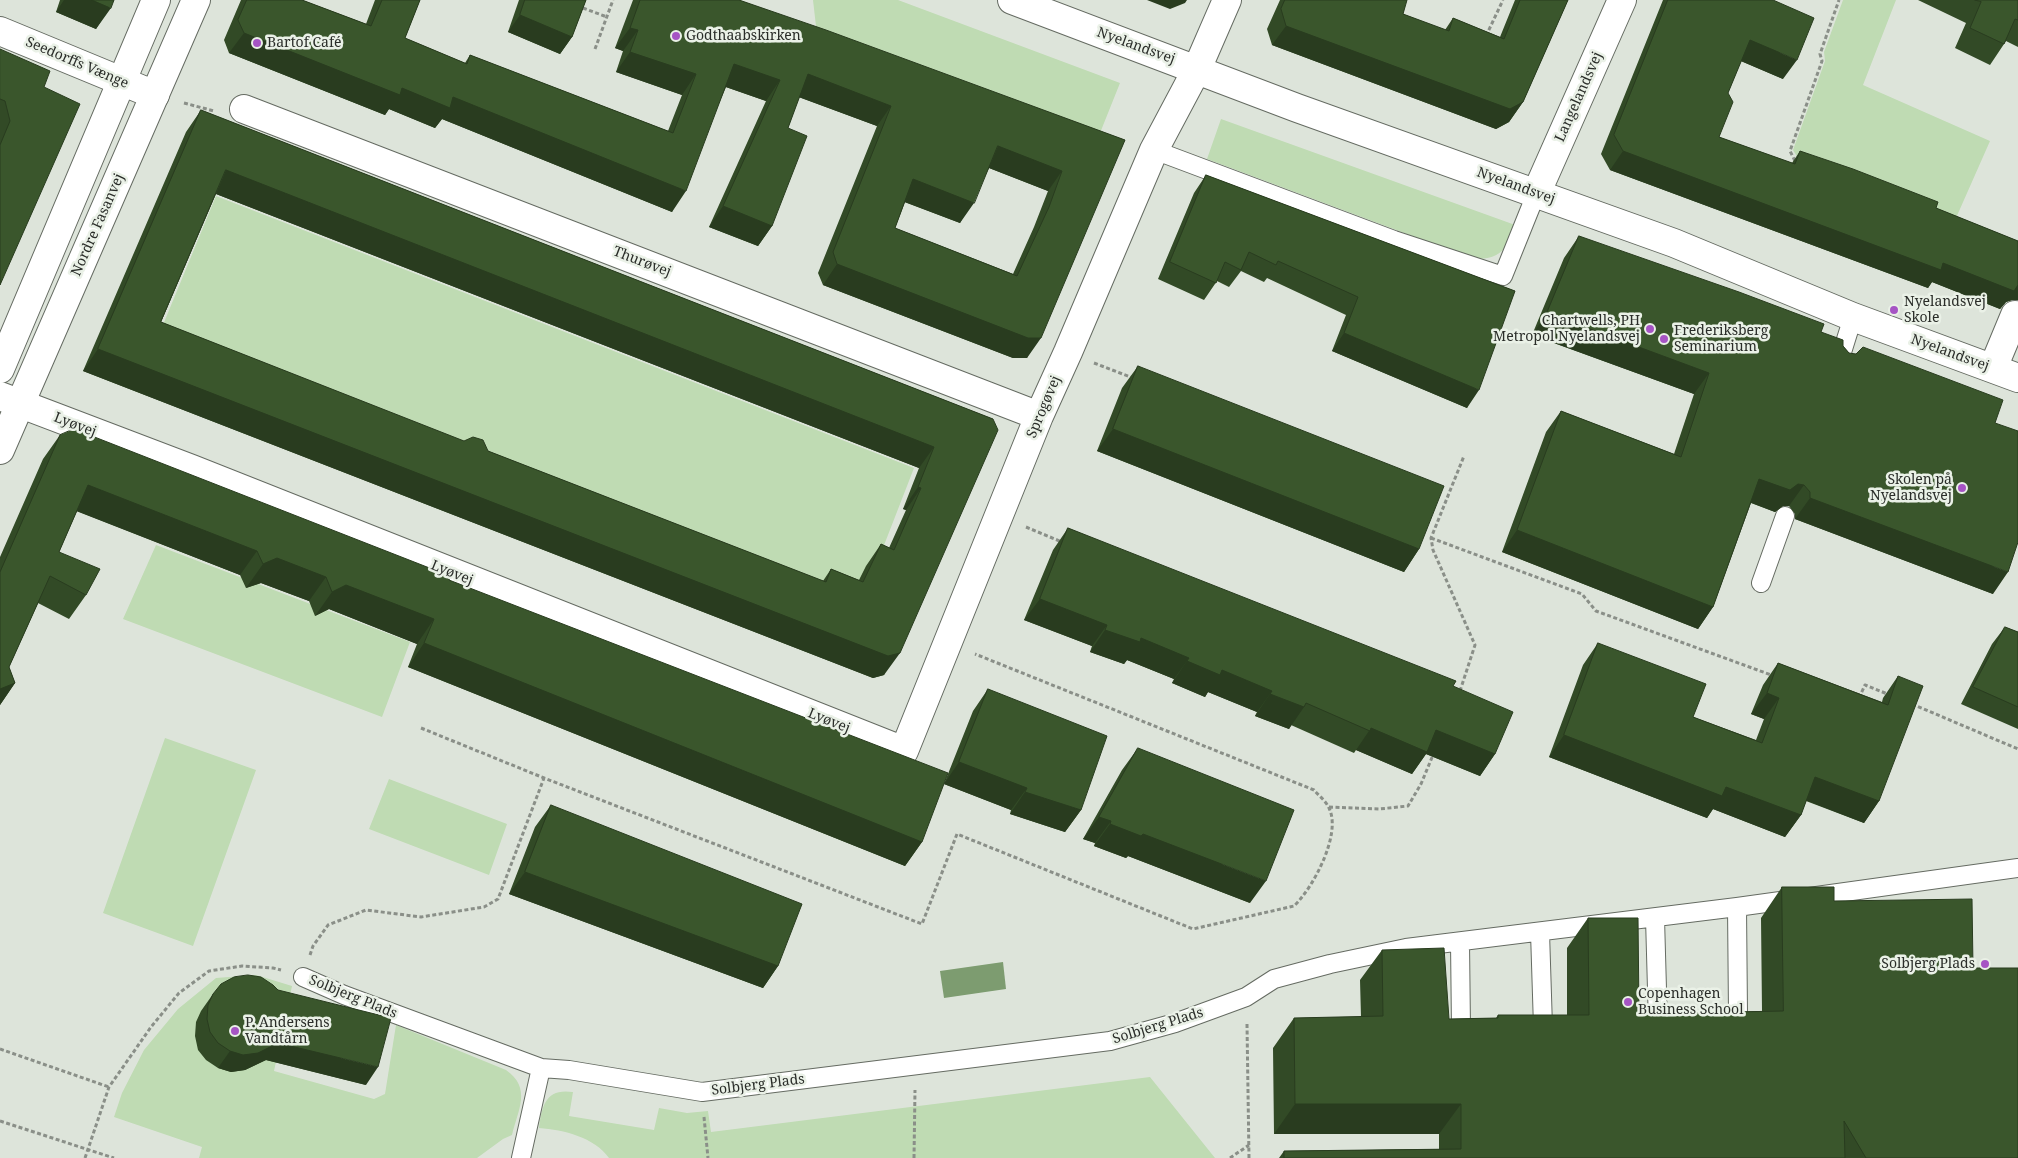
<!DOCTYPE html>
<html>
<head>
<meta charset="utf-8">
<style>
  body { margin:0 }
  canvas { display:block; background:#dde4da }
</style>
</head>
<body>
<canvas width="2018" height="1158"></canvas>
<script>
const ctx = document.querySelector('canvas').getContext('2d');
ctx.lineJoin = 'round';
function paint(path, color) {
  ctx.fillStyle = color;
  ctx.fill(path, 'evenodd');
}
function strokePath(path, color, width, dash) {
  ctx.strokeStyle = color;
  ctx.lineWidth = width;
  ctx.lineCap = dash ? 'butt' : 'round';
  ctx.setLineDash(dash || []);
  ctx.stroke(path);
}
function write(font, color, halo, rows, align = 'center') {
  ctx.font = font + ' "Noto Serif",serif';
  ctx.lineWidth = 5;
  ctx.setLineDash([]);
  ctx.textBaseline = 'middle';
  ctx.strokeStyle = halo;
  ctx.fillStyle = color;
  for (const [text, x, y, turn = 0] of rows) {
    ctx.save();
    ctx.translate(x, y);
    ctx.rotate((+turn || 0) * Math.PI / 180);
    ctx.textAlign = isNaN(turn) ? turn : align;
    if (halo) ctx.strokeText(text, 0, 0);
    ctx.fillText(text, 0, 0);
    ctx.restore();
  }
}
paint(new Path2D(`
  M813,0H898L1120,83L1098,138L817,35Z
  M1843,0H1896L1863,85L1990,141L1956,218L1798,158L1793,150L1825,61L1824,52Z
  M1221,119L1518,226C1506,248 1500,262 1471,258L1207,159Z
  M216,196L914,468L860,607L158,337Z
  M156,545L410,642L382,717L123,619Z
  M165,738L256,770L193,946L103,913Z
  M389,779L507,824L489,875L369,829Z
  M256,975L292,986L274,1071L374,1099L385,1094L396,1025L506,1070C532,1088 518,1110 512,1135L503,1139L477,1158H199L202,1147L114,1117L122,1093L144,1050L178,1009L216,978Z
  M1150,1077L1215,1158H609C594,1137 564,1130 539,1128C542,1105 546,1088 573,1092L569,1116L654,1130L659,1108L687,1113L708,1111L711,1132Z`), '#bfdbb3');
paint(new Path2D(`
  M1003,962L1006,989L944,998L940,971Z`), '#7d9c70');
const service = new Path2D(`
  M1154,150L1394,240L1503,276L1536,194
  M1838,365L1853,317
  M1761,583L1785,516
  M1737,907L1738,1014
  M1655,918L1658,1025
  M1540,932L1543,1027
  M1460,942L1461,1029
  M303,977L344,995L541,1068L569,1070L702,1092L1110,1041L1175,1023L1246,997L1274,979L1330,964L1406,948L1737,907L2018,868
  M521,1158L541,1068`);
const minor = new Path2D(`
  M0,31L155,95
  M244,109L1039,416
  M1536,194L1622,0
  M1993,368L2015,315
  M0,396L192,469L904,751L1039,416L1068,352L1154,150L1197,69L1227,0`);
const tertiary = new Path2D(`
  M1012,0L1297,108L1674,243L1853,317L2018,378
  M0,369L156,0
  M0,450L196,0`);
strokePath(service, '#656b62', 20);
strokePath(minor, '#656b62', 30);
strokePath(tertiary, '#656b62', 30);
strokePath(new Path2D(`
  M583,8L607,17
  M1486,36L1503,0
  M595,49L613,0
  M184,103L214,111
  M1795,161L1790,151L1822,61L1820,54L1839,0
  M1094,363L1133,378
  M1026,527L1062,542
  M1431,538L1582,594L1596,611L1774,676
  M1460,691L1475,645L1433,550L1431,538L1464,456
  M1859,698L1865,685L1890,695
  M1912,704L2018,749
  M421,728L544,778L922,924L957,834L1193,929L1294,906C1313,888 1342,834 1329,808C1326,801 1318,795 1314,790L975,654
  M1329,807L1379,809L1408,806L1421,784L1433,755
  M310,955L313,946L328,925L366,910L421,917L484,907L498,899L544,778
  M1247,1024L1249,1158
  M0,1049L109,1087
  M704,1117L708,1158
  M0,1121L114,1158
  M85,1158L109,1087L151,1027L179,993L209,971L242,966L273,968L281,970
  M914,1158L915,1090
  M1230,1158L1249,1145`), '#8a8f88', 3, [4, 2.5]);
strokePath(service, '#fff', 18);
strokePath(minor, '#fff', 28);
strokePath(tertiary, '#fff', 28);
paint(new Path2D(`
  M60,0H114L96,29L56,12Z
  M241,0H302L366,24L375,0H420L405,38L465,63L470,55L668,131L682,95L616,72L623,51L615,48L633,0H739L1125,140L1027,358H1013L823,285L818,273L877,126L799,97L788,128L772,226L758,246L709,227L766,101L726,87L672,212L442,119L435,128L389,109L385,115L229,53L224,40ZM989,168L1048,191L1034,227L1013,274L895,228L905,202L960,223Z
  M519,0H586L572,37L560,54L508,32Z
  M1280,0H1406L1403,14L1445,30L1453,18L1500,37L1515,0H1568L1523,102L1509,122L1496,129L1272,45L1267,29Z
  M1663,0H1773L1783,79L1741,61L1728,93L1719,137L1792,163L1800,151L1936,208L2018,241V300H2012L2006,302L2000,309L1932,282L1928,288L1610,170L1601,154Z
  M1918,0H2018V47L2006,41L1990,65L1955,48L1966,23Z
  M0,49L44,87L0,285Z
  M201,110L993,419L884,675L873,678L83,371L186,132ZM216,194L919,468L903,509L906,510L889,548L881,544L866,566L859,580L831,569L823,581L488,451L161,322Z
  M1206,175L1515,291L1467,408L1332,351L1346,315L1267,278L1264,282L1241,271L1229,287L1217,281L1204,300L1158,279L1194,193Z
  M1579,236L1821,332L1843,346L1849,353L1995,423L1993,594L1795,519V514L1789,506H1783L1775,512L1751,503L1713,607L1698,629L1502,552L1546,432L1561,411L1674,454L1694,394L1532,335L1564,258Z
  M1138,366L1419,549L1404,572L1097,451L1122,388Z
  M60,435L449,580L922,842L905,866L408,667L417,644L329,609L315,616L309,601L261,583L246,588L240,575L77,511L59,552L86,595L69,619L38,603L9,667L15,683L0,705V557L43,459Z
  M1068,528L1453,686L1495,754L1480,776L1426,754L1412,774L1356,750L1354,753L1291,725L1289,729L1255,716L1257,712L1208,692L1205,697L1172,683L1174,679L1127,660L1124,664L1090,652L1092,646L1024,620L1053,550Z
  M2005,627L2018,632V729L1961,704L1992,644Z
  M1598,643L1693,717L1756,740L1764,719L1751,714L1763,685L1778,663L1882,702L1883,698L1898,676L1879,801L1864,823L1806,801L1801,815L1785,837L1713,809L1707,818L1549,757L1583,665Z
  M988,689L1081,810L1065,832L1010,814L1011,810L944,784L973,711Z
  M1138,748L1250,903L1128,856L1126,858L1094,846L1095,843L1083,839L1122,770Z
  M551,805L778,966L763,988L509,894L535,827Z
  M1782,887L1834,901L1973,968L2018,1158H1279L1284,1151L1439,1149V1134H1274L1273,1048L1294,1018L1361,1017L1360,980L1382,950L1449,1019L1496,1018L1498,1015H1567V948L1588,918L1639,1014L1762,1011L1761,918Z
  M278,990L366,1085L266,1060L245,1070L231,1072L218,1068L206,1060L198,1050L195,1036L196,1022L201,1011L213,994Z`), '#324a26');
paint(new Path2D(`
  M64,0H92L111,8L96,29L56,12Z
  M1147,0H1187L1185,3L1170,9Z
  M520,15L572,37L560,54L508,32Z
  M1286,26L1523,102L1509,122L1496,129L1272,45Z
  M630,28L638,30L623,51L615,48Z
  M244,33L402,88L453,97L686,191L672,212L442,119L435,128L389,109L385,115L229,53Z
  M1750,40L1797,60L1783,79L1736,59Z
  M630,52L696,74L682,95L616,72Z
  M734,64L780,80L766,101L720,85Z
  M808,74L891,106L877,126L793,95Z
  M998,146L1062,171L1048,191L984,166Z
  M1623,151L1943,263L2018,285V300H2012L2006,302L2000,309L1932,282L1928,288L1610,170Z
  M226,170L934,447L919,468L211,192Z
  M913,179L974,203L960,223L899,200Z
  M723,206L772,226L758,246L709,227Z
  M837,264L1041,338L1027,358H1013L823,285Z
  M1547,313L1709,373L1694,394L1532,335Z
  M1344,333L1479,390L1467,408L1332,351Z
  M98,349L900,653L884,675L873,678L83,371Z
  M1113,429L1419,549L1404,572L1097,451Z
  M1759,479L1798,484L1804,485L1789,506H1783L1775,512L1744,500Z
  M88,485L257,551L240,575L71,509Z
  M918,487L921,488L906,510L903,509Z
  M1810,498L2008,572L1993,594L1795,519Z
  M1517,530L1713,607L1698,629L1502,552Z
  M277,558L326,577L309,601L261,583L246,588L263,564Z
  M346,585L434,619L417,644L329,609L315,616L332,592Z
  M1040,599L1107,625L1092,646L1024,620Z
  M1105,630L1141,638L1189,658L1174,679L1127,660L1124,664L1090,652Z
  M424,643L922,842L905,866L408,667Z
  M1187,661L1222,670L1272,691L1257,712L1208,692L1205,697L1172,683Z
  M15,683L0,705V689Z
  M1767,693L1779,698L1764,719L1751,714Z
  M1270,694L1304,707L1289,729L1255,716Z
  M1371,728L1436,730L1495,754L1480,776L1426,754L1412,774L1356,750Z
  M1564,735L1726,787L1801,815L1785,837L1713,809L1707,818L1549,757Z
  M959,762L1027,788L1011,810L944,784Z
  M1815,777L1879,801L1864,823L1800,798Z
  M1025,792L1081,810L1065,832L1010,814Z
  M1099,817L1111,821L1095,843L1083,839Z
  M1110,824L1143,834L1266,881L1250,903L1128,856L1126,858L1094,846Z
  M525,872L778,966L763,988L509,894Z
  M278,1043L378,1067L366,1085L266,1060L245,1070L231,1072L218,1068L230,1051Z
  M1295,1104H1461L1439,1134H1274Z`), '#293c1f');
const building = new Path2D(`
  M92,0H114L111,8Z
  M247,0H302L371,26L382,0H420L405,38L467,64L470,55L673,133L696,74L630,52L638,30L630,28L640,0H739L826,30L1125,140L1041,338H1028L837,264L833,252L891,106L808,74L788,128L807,136L772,226L723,206L780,80L734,64L686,191L453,97L450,108L402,88L400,95L244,33L238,20ZM998,146L1062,171L1049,207L1017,276L895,228L913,179L974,203Z
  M525,0H586L572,37L520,15Z
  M1285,0H1407L1403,14L1449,31L1453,18L1504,39L1520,0H1568L1523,102L1510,109L1286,26L1281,9Z
  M1668,0H1773L1814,18L1797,60L1750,40L1728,93L1733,102L1719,137L1795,164L1800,151L1853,169L1938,202L1936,208L2018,241V285L2014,291L1943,263L1941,270L1623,151L1614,135Z
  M1975,0H2018V20L2015,19L2004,44L1970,28L1981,2Z
  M0,49L50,71L44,87L80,104L0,285V145L10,121L5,101L0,99Z
  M201,110L993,419L998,430L900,653L888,656L98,349ZM226,170L934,447L918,487L921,488L894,550L881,544L863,582L831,569L826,582L488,451L483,440L473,437L464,441L161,322Z
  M1206,175L1515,291L1479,390L1344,333L1358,297L1278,261L1276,265L1249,252L1241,270L1225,262L1216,283L1170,262Z
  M1579,236L1739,292L1824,324L1821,332L1843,340V346L1849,353L1856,354L1863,347L2003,400L1995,423L2018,431V542L2008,572L1810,498V492L1804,485L1798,484L1790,490L1759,479L1713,607L1517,530L1561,411L1681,457L1709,373L1547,313Z
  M1138,366L1444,486L1419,549L1113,429Z
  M74,429L450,576L449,580L948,773L922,842L424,643L434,619L346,585L332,592L326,577L277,558L263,564L257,551L88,485L59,552L100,569L86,595L50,576L9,667L15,683L0,689V572L60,435Z
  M1068,528L1456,681L1453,686L1513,712L1495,754L1436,730L1427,752L1371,728L1370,731L1306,703L1304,707L1270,694L1272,691L1222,670L1220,675L1187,661L1189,658L1141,638L1140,642L1105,630L1107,625L1040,599Z
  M2005,627L2018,632V707L1973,687Z
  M1598,643L1706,684L1693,717L1762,743L1779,698L1767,693L1778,663L1888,705L1898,676L1923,686L1879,801L1815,777L1801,815L1726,787L1722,796L1564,735Z
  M988,689L1107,736L1081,810L1025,792L1027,788L959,762Z
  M1138,748L1294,810L1266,881L1143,834L1141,836L1110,824L1111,821L1099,817Z
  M551,805L802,904L778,966L525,872Z
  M1782,887H1834V901L1972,899L1973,968H2018V1158H1866L1844,1121L1845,1158H1284V1151L1461,1149V1104H1295L1294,1018L1383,1016L1382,950L1444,948L1449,1019L1498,1018V1015H1589L1588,918H1638L1639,1014L1783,1011Z
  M248,975L261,977L273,985L278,990L391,1018L378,1067L278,1043L258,1053L243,1055L230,1051L218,1043L210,1032L207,1019L208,1005L213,994L221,984L234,977Z`);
paint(building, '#3a562c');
strokePath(building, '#293c1f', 1);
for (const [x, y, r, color] of [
  [676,36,5,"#a654c4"],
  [257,43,5,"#a654c4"],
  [1894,310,5,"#a654c4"],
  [1650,329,5,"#a654c4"],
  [1664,339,5,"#a654c4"],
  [1962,488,5,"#a654c4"],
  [1985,964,5,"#a654c4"],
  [1628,1002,5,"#a654c4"],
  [235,1031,5,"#a654c4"]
]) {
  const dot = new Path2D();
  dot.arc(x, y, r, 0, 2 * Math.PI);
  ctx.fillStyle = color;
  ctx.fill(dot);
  strokePath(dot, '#eaf1e7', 2);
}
write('14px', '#2a2d29', '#eaf1e7', [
  ["Godthaabskirken",686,36],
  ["Bartof Café",267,43],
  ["Nyelandsvej",1904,302],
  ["Skole",1904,318],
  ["Chartwells, PH",1640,321,"right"],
  ["Metropol Nyelandsvej",1640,337,"right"],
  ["Frederiksberg",1674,331],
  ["Seminarium",1674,347],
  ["Skolen på",1952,480,"right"],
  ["Nyelandsvej",1952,496,"right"],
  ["Solbjerg Plads",1975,964,"right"],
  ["Copenhagen",1638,994],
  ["Business School",1638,1010],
  ["P. Andersens",245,1023],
  ["Vandtårn",245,1039]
], 'left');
write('14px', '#2a2d29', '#eaf1e7', [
  ["Nyelandsvej",1136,46,20],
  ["Seedorffs Vænge",77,63,23],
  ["Langelandsvej",1579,97,-66],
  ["Nyelandsvej",1516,186,20],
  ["Nordre Fasanvej",98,225,-66],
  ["Thurøvej",642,262,21],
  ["Nyelandsvej",1950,353,20],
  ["Sprogøvej",1044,407,-67],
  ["Lyøvej",75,425,21],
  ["Lyøvej",452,573,22],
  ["Lyøvej",829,721,22],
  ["Solbjerg Plads",353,997,22],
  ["Solbjerg Plads",1158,1026,-17],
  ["Solbjerg Plads",758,1085,-7]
]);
</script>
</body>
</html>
